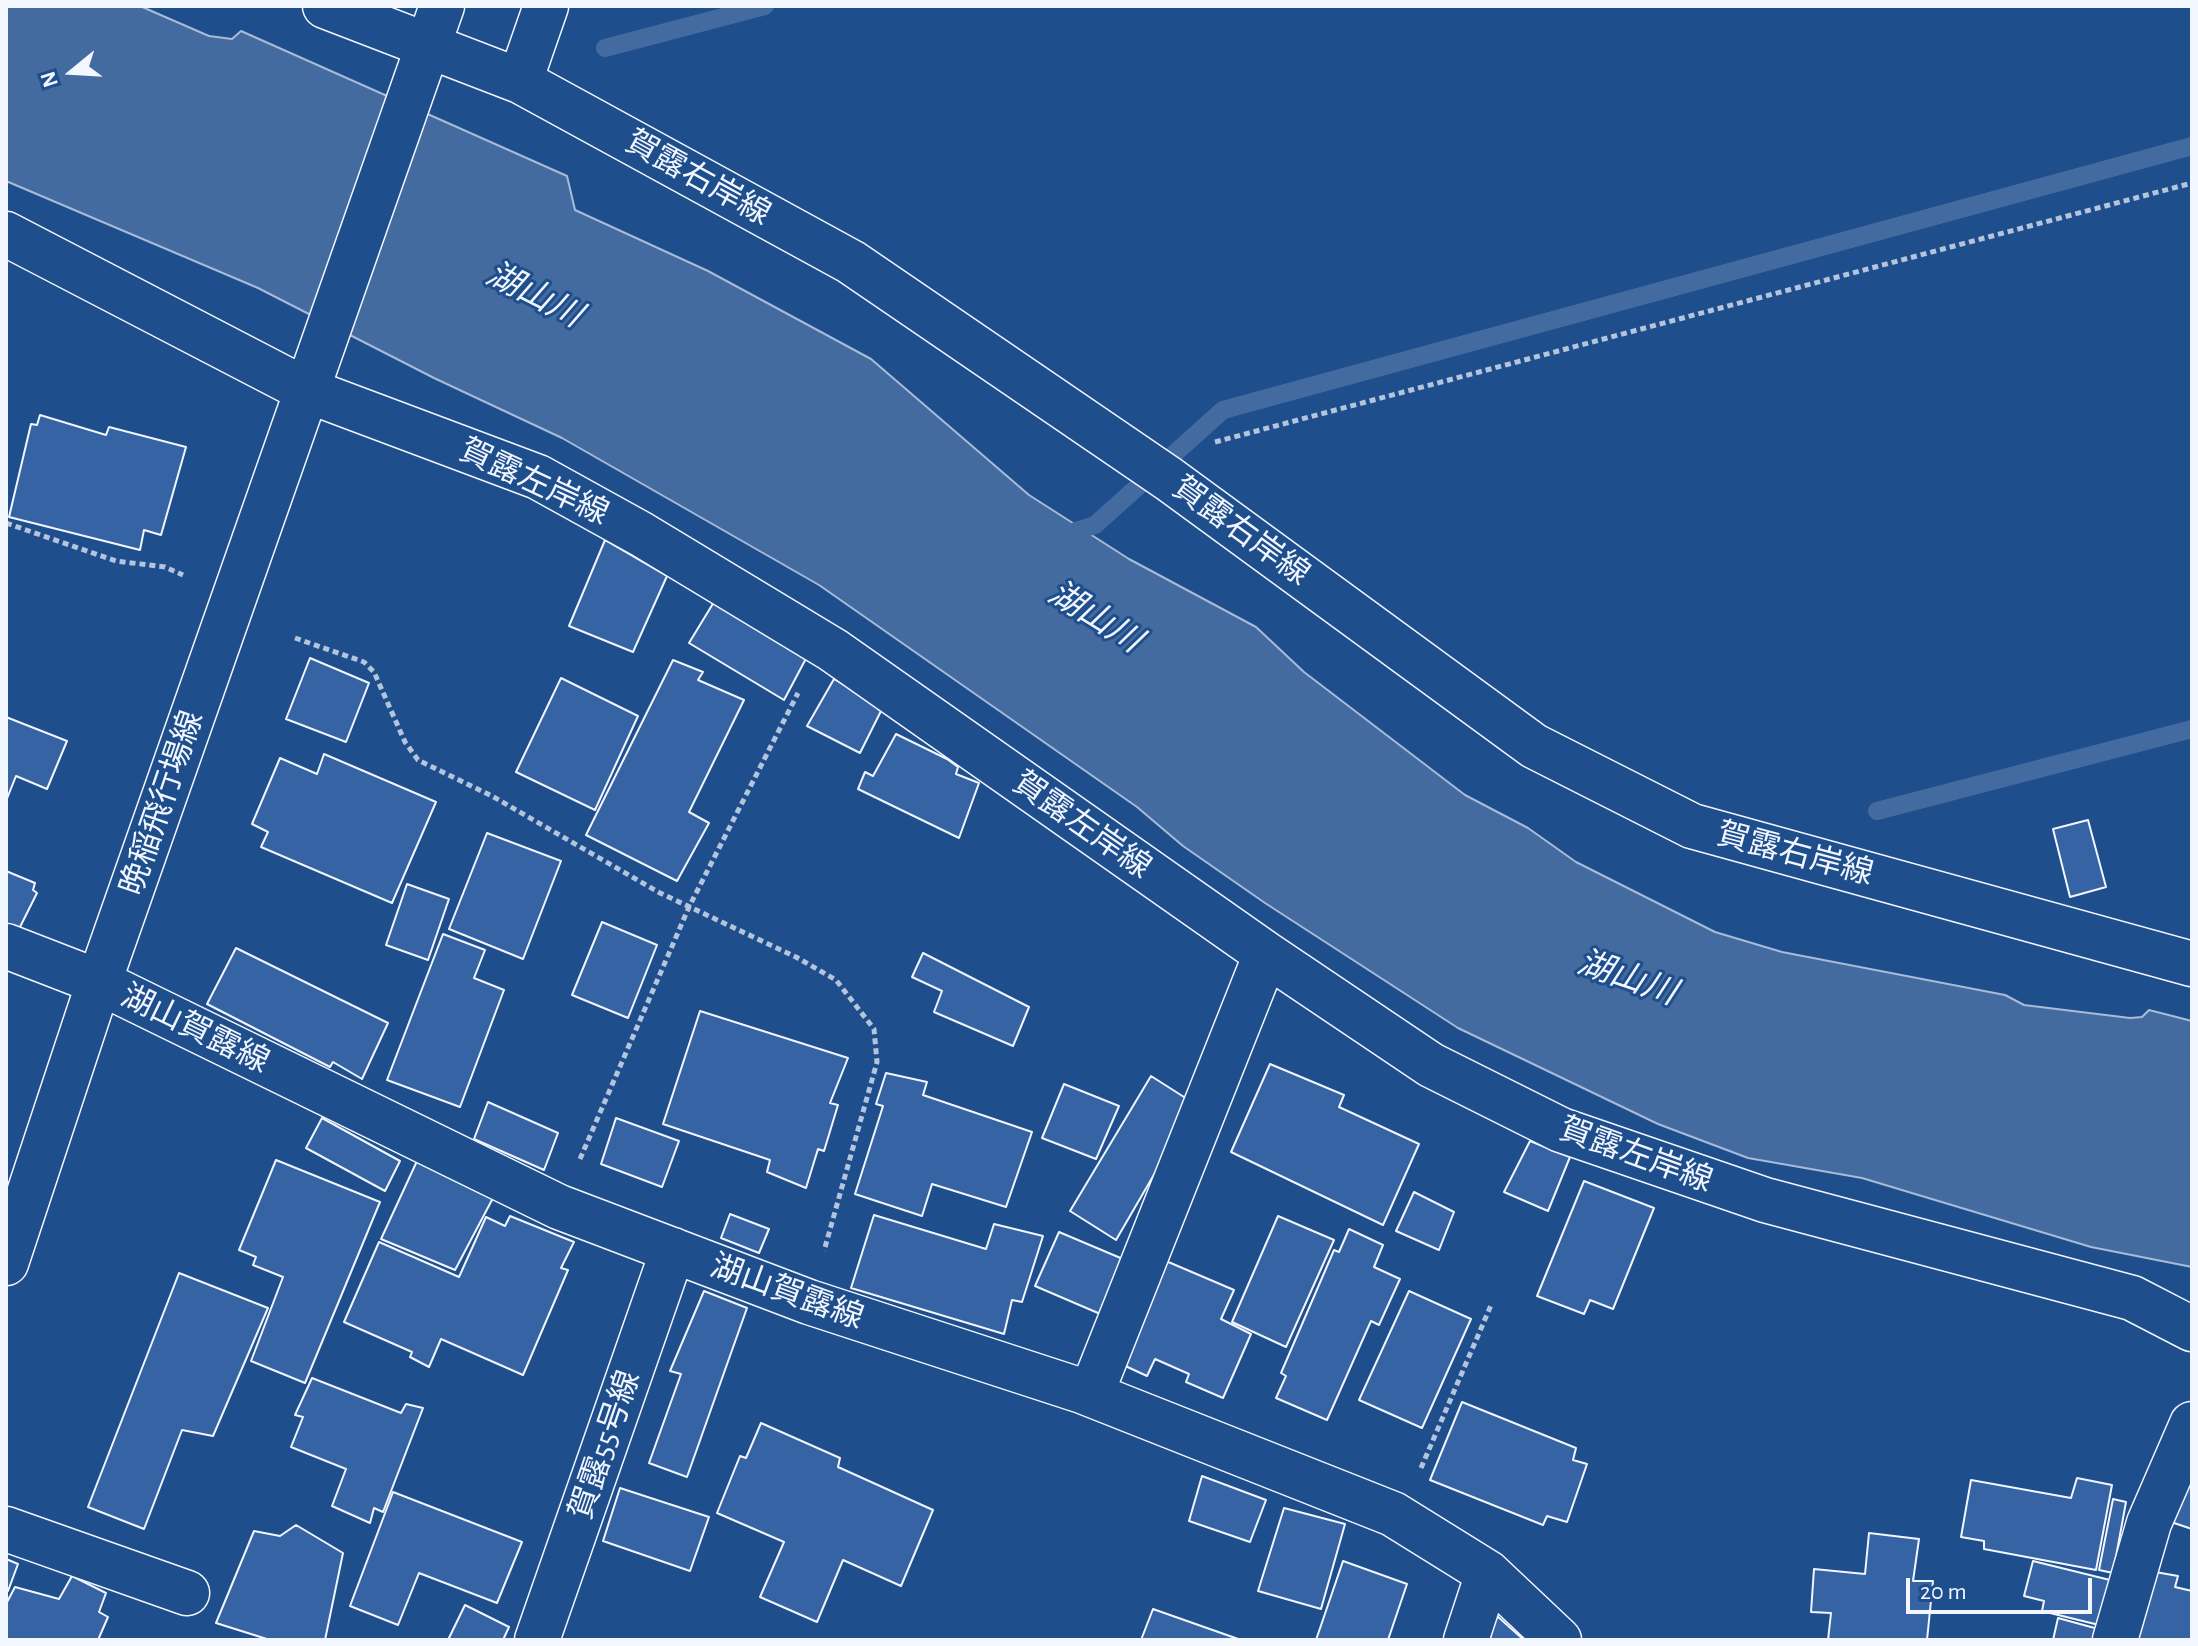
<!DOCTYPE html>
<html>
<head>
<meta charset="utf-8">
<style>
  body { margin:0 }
  #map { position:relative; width:2198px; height:1646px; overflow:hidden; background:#1f4e8c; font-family:"Alegreya Sans",sans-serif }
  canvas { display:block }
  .frame { position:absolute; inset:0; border:8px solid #f2f6ff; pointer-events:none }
  .north { position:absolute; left:32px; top:32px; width:80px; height:80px; -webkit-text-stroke:6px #1f4e8c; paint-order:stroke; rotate:252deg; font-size:22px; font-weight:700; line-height:32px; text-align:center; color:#f2f6ff }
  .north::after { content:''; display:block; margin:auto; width:28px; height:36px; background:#f2f6ff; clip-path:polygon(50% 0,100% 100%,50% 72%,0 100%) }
  .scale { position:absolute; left:1906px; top:1578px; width:186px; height:36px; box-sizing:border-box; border:4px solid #f2f6ff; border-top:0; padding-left:10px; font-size:24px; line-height:28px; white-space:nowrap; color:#f2f6ff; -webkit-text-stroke:6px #1f4e8c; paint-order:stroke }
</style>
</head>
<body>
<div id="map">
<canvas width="2198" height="1646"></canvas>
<div class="frame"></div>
<div class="north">N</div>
<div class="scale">20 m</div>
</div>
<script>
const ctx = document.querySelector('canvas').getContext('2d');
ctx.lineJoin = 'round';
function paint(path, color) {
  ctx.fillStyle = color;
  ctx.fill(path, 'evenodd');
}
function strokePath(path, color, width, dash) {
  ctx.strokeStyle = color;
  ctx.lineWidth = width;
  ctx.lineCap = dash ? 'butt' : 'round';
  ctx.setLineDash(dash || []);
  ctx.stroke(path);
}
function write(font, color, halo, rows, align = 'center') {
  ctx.font = font + ' "Alegreya Sans","Noto Sans JP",sans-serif';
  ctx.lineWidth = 6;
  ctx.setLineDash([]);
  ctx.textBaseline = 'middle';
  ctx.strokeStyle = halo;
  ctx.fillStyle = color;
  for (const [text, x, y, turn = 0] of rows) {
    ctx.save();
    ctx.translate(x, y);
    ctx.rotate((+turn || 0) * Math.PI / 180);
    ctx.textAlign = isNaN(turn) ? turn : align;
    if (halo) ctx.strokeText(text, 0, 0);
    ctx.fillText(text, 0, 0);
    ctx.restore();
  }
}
const water = new Path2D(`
  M6,6H140L209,36L232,39L241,31L567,176L575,210L708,271L871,359L1029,495L1129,559L1256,627L1304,672L1465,795L1528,828L1576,862L1715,932L1782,952L2005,995L2024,1005L2130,1018L2142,1017L2149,1010L2192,1021V1267L2091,1247L1862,1178L1748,1158L1658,1124L1458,1028L1265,903L1183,846L1137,807L819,585L562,438L434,378L258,288L6,181Z`);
paint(water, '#446ba0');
strokePath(water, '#a8bbd7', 2);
strokePath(new Path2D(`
  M605,48L765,6
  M1060,536L1095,525L1223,410L2192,146
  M1877,811L2192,729`), '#446ba0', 18);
const building = new Path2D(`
  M40,415L106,435L109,427L186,447L161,535L144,530L140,550L9,517L31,424L37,425Z
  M605,540L667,576L633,652L569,626Z
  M717,597L810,651L784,700L689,643Z
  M310,658L369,683L346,742L286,719Z
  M673,660L703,672L698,680L744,700L689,812L709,823L677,881L586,835Z
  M561,678L638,716L595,810L516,772Z
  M834,679L883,707L860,753L807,726Z
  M6,717L67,741L47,789L16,776L6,801Z
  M896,734L947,759L958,767L956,774L979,783L959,838L858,789L865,772L873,776Z
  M324,754L436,802L392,903L261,847L268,832L252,824L280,758L317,774Z
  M2088,820L2106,887L2070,897L2053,829Z
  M487,833L561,861L523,959L449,929Z
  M6,871L35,883L33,890L37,893L19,929L6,924Z
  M407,884L449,899L428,960L386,945Z
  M602,922L657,945L628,1018L572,995Z
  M443,934L485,950L474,978L504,990L460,1107L387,1080Z
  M236,948L388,1023L362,1079L333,1062L330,1067L207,1004Z
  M923,953L1029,1007L1013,1046L934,1012L942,991L912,977Z
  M700,1011L848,1058L830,1103L838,1105L824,1151L818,1149L806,1188L767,1172L770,1160L663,1124Z
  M1270,1064L1344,1095L1339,1107L1419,1144L1383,1225L1231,1152Z
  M886,1073L927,1082L923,1095L1032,1132L1006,1207L932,1184L922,1216L855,1194L883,1106L876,1104Z
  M1151,1076L1195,1104L1116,1240L1070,1211Z
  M1064,1084L1119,1106L1096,1159L1042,1138Z
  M488,1102L558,1133L544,1170L474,1139Z
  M322,1118L400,1161L385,1191L306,1148Z
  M616,1118L679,1141L662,1187L601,1164Z
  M1530,1141L1570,1157L1548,1211L1504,1192Z
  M276,1160L380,1202L305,1383L251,1361L283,1277L253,1265L256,1257L239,1250Z
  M417,1161L493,1198L455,1270L381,1239Z
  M1584,1181L1654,1208L1613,1309L1590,1300L1584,1314L1537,1296Z
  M1414,1192L1454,1212L1439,1250L1396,1231Z
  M730,1214L769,1229L759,1253L721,1238Z
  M874,1215L986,1249L994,1224L1043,1236L1022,1302L1012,1300L1004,1334L851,1288Z
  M510,1216L574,1242L561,1268L568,1270L523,1375L441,1339L429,1367L410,1357L412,1352L344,1322L379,1242L459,1277L486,1217L505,1226Z
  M1278,1216L1334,1240L1286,1347L1232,1322Z
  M1349,1229L1383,1245L1374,1267L1400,1279L1379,1325L1371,1321L1327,1420L1276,1398L1286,1376L1281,1373L1334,1250L1339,1252Z
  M1059,1232L1130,1262L1105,1316L1035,1286Z
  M1166,1261L1234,1290L1221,1319L1251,1334L1223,1398L1186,1382L1189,1374L1155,1359L1147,1376L1121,1364Z
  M179,1273L268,1308L213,1436L182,1430L144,1529L88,1507Z
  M704,1291L747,1308L687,1477L649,1463L681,1374L670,1371Z
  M1409,1291L1471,1319L1422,1428L1359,1400Z
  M312,1378L401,1413L406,1404L423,1408L383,1512L374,1508L370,1523L332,1506L346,1469L291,1447L303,1417L295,1415Z
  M1462,1402L1576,1448L1573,1460L1587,1464L1567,1522L1547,1516L1543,1525L1430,1480Z
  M761,1423L840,1458L838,1467L933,1510L901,1586L843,1560L817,1622L760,1597L784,1542L717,1513L740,1456L746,1458Z
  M2192,1465V1529L2168,1521Z
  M1202,1476L1266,1500L1250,1542L1189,1521Z
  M2077,1478L2112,1485L2096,1570L1984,1549V1541L1961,1537L1971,1480L2071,1498Z
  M620,1488L709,1517L690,1571L603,1541Z
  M393,1492L522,1542L497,1603L419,1573L398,1625L350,1606Z
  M2113,1499L2126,1502L2113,1573L2099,1570Z
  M1284,1508L1345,1524L1321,1609L1258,1591Z
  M296,1525L343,1553L325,1640H270L216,1623L254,1531L280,1536Z
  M1869,1533L1919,1539L1913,1581H1933L1927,1640H1828L1831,1613L1811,1612L1814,1569L1865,1574Z
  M6,1559L18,1564L8,1591L6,1590Z
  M1343,1561L1407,1584L1388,1640H1316Z
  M2033,1561L2118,1582L2103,1626L2042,1611L2044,1601L2024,1596Z
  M2144,1570L2178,1576L2175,1587L2192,1591V1640H2129Z
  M72,1576L106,1593L99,1612L108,1617L98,1640H6V1604L15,1587L59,1599Z
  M465,1605L509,1627L503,1640H448Z
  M1153,1609L1241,1640H1141Z
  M1497,1616L1524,1640H1485Z
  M2058,1618L2102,1630L2100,1640H2053Z`);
paint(building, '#3563a3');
strokePath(building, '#f2f6ff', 2);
const minor = new Path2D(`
  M325,6L520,81L851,262L1169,479L1534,746L1692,826L2192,964
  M520,81L546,6
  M6,234L306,390L538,477L641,534L833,650L1266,954L1431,1065L1561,1130L1765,1200L2132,1298L2192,1329
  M6,946L99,982L559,1207L809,1302L1082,1391L1393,1514L1488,1573L1559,1640
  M6,1263L99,982L442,6
  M1091,1394L1266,954
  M6,1529L187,1593
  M537,1640L673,1250
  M1466,1640L1488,1573
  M2115,1640L2149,1523L2192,1424`);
strokePath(minor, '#f2f6ff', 47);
strokePath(new Path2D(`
  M1215,442L2192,183
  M6,523L116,561L165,567L183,575
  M295,638L364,662L374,672L405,742L418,760L492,796L660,893L796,957L836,980L874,1029L877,1062L824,1251
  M580,1159L689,907L798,693
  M1421,1468L1492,1303`), '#b3c4dc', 5, [6, 4]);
strokePath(minor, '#1f4e8c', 44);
write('32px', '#f2f6ff', '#1f4e8c', [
  ["賀露右岸線",698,178,29],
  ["賀露左岸線",534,482,25],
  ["賀露右岸線",1241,531,36],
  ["晩稲飛行場線",162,803,-71],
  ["賀露左岸線",1082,825,35],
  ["賀露右岸線",1795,854,15],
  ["湖山賀露線",195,1029,26],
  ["賀露左岸線",1636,1155,20],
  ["湖山賀露線",787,1292,20],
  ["賀露55号線",605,1445,-71]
]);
write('italic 34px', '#f2f6ff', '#1f4e8c', [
  ["湖山川",534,295,27],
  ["湖山川",1095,617,32],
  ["湖山川",1627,978,19]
]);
</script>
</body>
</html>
